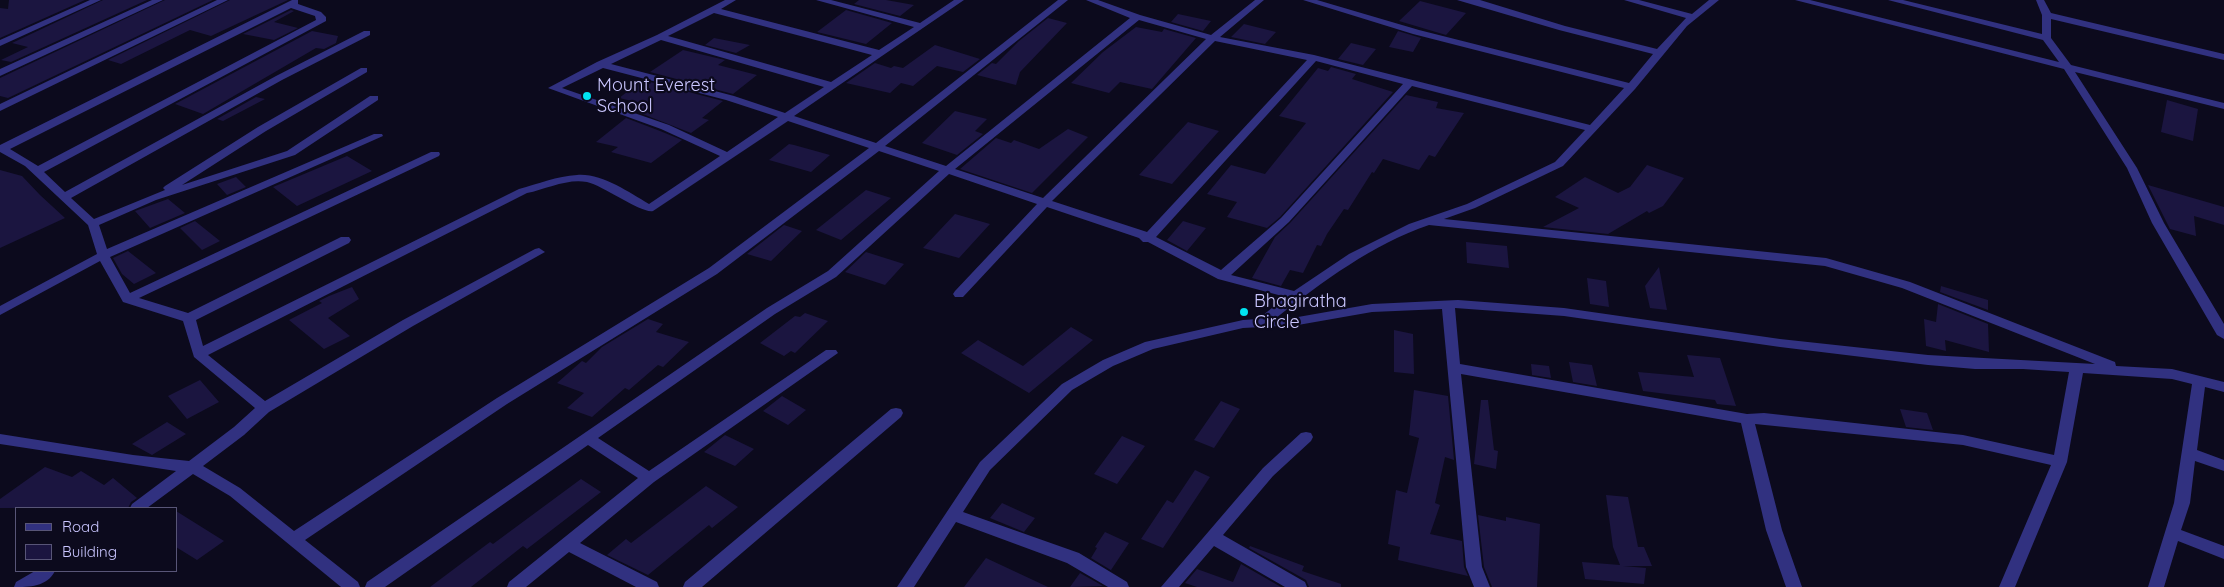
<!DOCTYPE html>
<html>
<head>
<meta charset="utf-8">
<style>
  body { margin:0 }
  #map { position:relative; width:2224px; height:587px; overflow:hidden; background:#0c0a1d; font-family:Quicksand,sans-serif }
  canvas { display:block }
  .legend { position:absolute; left:15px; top:507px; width:162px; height:65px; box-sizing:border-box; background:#0c0a1d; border:1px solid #585577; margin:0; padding:6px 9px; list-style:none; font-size:15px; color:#cac6ff }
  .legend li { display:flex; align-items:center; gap:10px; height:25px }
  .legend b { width:25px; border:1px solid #585577 }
</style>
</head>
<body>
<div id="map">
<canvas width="2224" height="587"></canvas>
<ul class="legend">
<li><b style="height:6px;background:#313180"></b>Road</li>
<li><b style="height:14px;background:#1b1540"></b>Building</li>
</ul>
</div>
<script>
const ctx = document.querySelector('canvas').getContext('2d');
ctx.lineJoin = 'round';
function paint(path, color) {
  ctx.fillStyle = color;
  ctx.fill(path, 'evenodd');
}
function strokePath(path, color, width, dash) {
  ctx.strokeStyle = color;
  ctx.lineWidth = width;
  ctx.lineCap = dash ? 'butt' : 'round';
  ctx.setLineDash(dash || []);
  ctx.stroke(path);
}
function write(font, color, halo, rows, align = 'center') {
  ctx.font = font + ' Quicksand,sans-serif';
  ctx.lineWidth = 4.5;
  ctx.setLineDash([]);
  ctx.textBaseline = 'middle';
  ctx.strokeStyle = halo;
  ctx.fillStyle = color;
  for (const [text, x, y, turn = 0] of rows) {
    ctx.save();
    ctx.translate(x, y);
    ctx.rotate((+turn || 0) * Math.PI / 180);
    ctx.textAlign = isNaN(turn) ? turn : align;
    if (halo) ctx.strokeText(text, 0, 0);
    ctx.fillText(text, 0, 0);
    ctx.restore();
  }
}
paint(new Path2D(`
  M9,0H85L0,38V8L8,9Z
  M103,0H147L11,62L1,60L28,47L12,43Z
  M165,0H213L8,98L0,96V78Z
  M230,0H288L211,36L190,30L121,64L108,60Z
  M859,0H886L914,5L900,16L854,4Z
  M1420,1L1466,13L1446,35L1399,21Z
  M291,10L294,11L274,22L298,28L274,40L243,34Z
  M846,10L892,23L866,44L817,32Z
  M1178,14L1211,21L1203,31L1171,22Z
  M1048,18L1067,23L1020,72L1016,85L977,75L992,63L996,64L1019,41Z
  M1244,24L1276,32L1265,44L1231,37Z
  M1136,27L1162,32L1164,29L1196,38L1152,89L1120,82L1109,93L1071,83L1103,52Z
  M312,31L338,36L336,43L324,49L316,48L203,114L175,104Z
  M1398,31L1421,38L1413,52L1389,47Z
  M714,38L750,45L736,53L705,45Z
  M1351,43L1376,49L1363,65L1338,59Z
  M935,45L980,59L963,72L937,66L913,86L901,83L890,93L846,83L875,63L891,68L894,66L903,68Z
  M683,50L725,60L718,65L757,75L733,94L650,72Z
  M1331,67L1356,74L1352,79L1393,92L1280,217L1267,228L1227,217L1237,202L1207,194L1231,165L1265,174L1306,123L1279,116L1318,68L1328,71Z
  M643,80L723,101L702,118L709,120L691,133L635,111L645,104L619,98Z
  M1406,95L1438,102L1436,108L1464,113L1435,157L1429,155L1419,170L1383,159L1374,173L1372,172L1348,210L1344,209L1327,234L1321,246L1317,245L1303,273L1290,270L1281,286L1252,278L1275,237L1290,223Z
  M256,97L265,99L223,121L217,119Z
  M2167,100L2198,109L2193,141L2161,132Z
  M955,111L987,119L975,131L983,134L957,155L922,143Z
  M626,118L660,131L682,140L651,163L611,152L618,147L596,142Z
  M1188,122L1219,131L1172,184L1139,175Z
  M1068,129L1088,137L1032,193L960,169L996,138L1011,143L1014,140L1039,149Z
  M789,144L794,145L830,155L811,172L769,160Z
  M347,156L372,171L297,206L273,187Z
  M1647,165L1684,178L1663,206L1649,213L1647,211L1608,234L1543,227L1579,208L1555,197L1585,177L1618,193L1630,187Z
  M0,170L22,176L40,195L65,218L0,248Z
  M236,177L246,187L227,195L217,184Z
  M2148,185L2224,207V225L2194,216L2196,236L2170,229Z
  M866,190L891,198L841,240L816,230Z
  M168,199L185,213L150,228L135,211Z
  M955,214L990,224L959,258L923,248Z
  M195,221L220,241L202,250L180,228Z
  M1183,221L1206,228L1187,251L1167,240Z
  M784,225L802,231L771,261L747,254Z
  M1466,242L1507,246L1509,268L1467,263Z
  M128,251L156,273L134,284L122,274L113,258Z
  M866,252L904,264L885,285L845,272Z
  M1659,267L1667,310L1650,308L1645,286Z
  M1587,278L1606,281L1609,307L1590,304Z
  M1941,286L1988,300V310L1940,292Z
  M352,287L359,299L328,318L350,336L324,349L289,320L322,303L319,301L329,296Z
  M1938,304L1988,324L1989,352L1945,340L1946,351L1926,346L1924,319L1936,322Z
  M805,313L828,321L795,353L791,351L784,356L760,343L795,316L800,317Z
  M648,319L663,324L656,332L689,342L663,367L658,365L629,390L625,388L592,417L567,408L584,393L557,383L582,361L586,363L602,347Z
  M1071,327L1093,340L1029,393L961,353L978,340L1023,366Z
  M1394,330L1413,334L1414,374L1394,372Z
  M1687,355L1720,358L1736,406L1717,404L1715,400L1643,391L1638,372L1694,377Z
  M1569,362L1592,365L1597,386L1573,382Z
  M1531,364L1549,366L1551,378L1532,375Z
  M200,380L219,402L187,419L168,396Z
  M1414,390L1448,396L1454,460L1445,457L1435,503L1440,505L1430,534L1462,541L1464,567L1468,576L1398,560L1400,547L1388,544L1396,490L1407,493L1419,438L1409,435Z
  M782,396L806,410L788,425L763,411Z
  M1481,400H1488L1494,450L1498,451L1496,469L1474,464Z
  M1221,401L1240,409L1214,448L1194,440Z
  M1900,409L1927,413L1933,430L1906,427Z
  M167,422L186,434L152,455L132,444Z
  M725,435L754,449L735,466L704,452Z
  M1122,436L1145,446L1117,484L1094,474Z
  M45,467L72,477L81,471L104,485L113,478L137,498L131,502L128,508H0V499Z
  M1195,470L1210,477L1163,548L1141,539L1167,500L1173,503Z
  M581,479L601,492L527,549L523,546L471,587H430L490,542L493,544Z
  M706,486L738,507L712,528L709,525L648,575L607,555L626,539L631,543Z
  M1606,495L1628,497L1638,547H1644L1652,566H1623L1646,568L1644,584L1585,579L1582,562L1620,565L1613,547Z
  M1002,503L1035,518L1024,532L990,518Z
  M176,511L224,541L197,560L176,547Z
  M1478,515L1506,521V517L1540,524L1537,587H1492L1484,567Z
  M1105,532L1129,543L1111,570L1114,572L1091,558L1097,548L1095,547Z
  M1250,546L1304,566L1302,571L1341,584V587H1309L1306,580L1249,548Z
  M986,558L1048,587H964Z
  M1241,564L1281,587H1197L1185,583L1197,569L1233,582Z
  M1080,573L1103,586L1070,587Z`), '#1b1540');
paint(new Path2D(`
  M90,0H101L0,46V40Z
  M152,0H163L0,76V69Z
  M217,0H228L0,111V104Z
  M292,0H298V4L321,12L326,17V21L44,172L65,192L276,76L364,31H370V35L282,80L71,198L94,219L165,190L163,188L165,186L258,127L361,68H367V72L266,131L182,185L287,151L370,96H378V100L295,155L156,200L99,225L107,249L374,134H382L383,136L110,257L130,293L431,152H439L440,154L439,156L139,298L188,313L341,237H349L351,240L349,243L196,320L203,346L519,189C538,184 557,176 577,175C602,173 628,192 649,204L720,156L661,129L548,88L597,62L657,35L725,0H736L721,9L879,50L914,27L816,0H831L920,23L954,0H964L794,116L876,143L1058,0H1068L885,146L946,166L1130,18L1086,0H1098L1140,15L1211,35L1255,0H1264L1220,37L1314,55L1590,125L1624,88L1413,34L1303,0H1317L1419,30L1629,83L1653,54L1559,30L1457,0H1480L1565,26L1657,49L1686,18L1624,0H1639L1692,14L1709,0H1719L1687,26L1635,89L1563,166L1475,208L1444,219L1826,258L1910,282L2115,362L2116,366L2172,369L2224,382V392L2205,387L2197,450L2224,460V471L2195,461L2190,503L2181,530L2224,546V559L2178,541L2164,587H2148L2174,503L2192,384L2172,379L2083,373L2067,462L2015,587H1999L2051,465L1963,445L1755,424L1782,530L1802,587H1786L1766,530L1741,423L1461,374L1482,567L1490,587H1474L1466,567L1442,309L1372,312L1298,325L1243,328L1153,349L1113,366L1072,390L990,470L963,512L1079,553L1127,582L1129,587H1108L1067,563L956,522L914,587H897L980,462L1062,384L1103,360L1145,342L1243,320L1258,319L1286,297L1218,279L1148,242H1143L1139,238L1047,207L963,297H955L953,294L955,291L1037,204L949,174L836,277L775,314L598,438L649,471L826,350H836L838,353L654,482L580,543L657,582L659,587H636L569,552L526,587H507L509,582L638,478L588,445L385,587H365L367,582L767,308L828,271L939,171L879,151L717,274L507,404L305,540L358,582L360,587H341L230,496L193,474L147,508H130L132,504L176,471L0,444V434L133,455L189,461L234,427L255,408L194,357L183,321L123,302L100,261L0,315V306L97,254L88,225L25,166L0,152V145ZM291,8L315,16L316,20L38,166L10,149ZM714,13L872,55L831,82L668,36ZM1139,20L1206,39L1043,198L955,169ZM661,40L824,87L785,113L734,96L611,64ZM1215,41L1307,60L1147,232L1052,201ZM1316,61L1403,84L1281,218L1221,270L1156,237ZM603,68L726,100L778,117L727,152L669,125L562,88ZM1412,86L1585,130L1555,162L1467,204L1409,224L1349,254L1294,291L1231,275L1289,222ZM788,121L869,148L709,268L497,398L294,531L240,488L203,466L244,435L269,412L413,326L545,252L539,248L535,249L403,320L265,401L208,355L527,193C546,189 568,178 587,182C604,186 642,214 653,211ZM1429,225L1825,266L1902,288L2095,364L1928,355L1780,339L1564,308L1458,300L1372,304L1298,317L1276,318C1322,282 1373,244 1429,225ZM1455,308L1564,316L1780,347L1928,365L1975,369H2023L2069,372L2054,455L1963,435L1764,413L1747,414L1460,364Z
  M1795,0H1810L2059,62L2043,40L1888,0H1903L2042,34V15L2036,0H2044L2051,13L2224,54V60L2051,19V38L2071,65L2224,103V109L2075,72L2137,168L2164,223L2224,324V339L2217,335L2152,223L2127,168L2064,69Z
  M896,408L901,409L903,413L901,417L702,587H683L685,582L891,409Z
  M1306,432L1311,433L1313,437L1311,441L1273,476L1223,535L1305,582L1307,587H1285L1214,546L1179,587H1161L1263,468L1301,433Z
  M35,571H55C47,587 29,587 14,587L16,582Z`), '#313180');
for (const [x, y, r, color] of [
  [587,96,5,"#00e3f1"],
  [1244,312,5,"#00e3f1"]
]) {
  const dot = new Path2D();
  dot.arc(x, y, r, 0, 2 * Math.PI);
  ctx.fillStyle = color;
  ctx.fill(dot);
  strokePath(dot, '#0c0a1d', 2);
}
write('18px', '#cac6ff', '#0c0a1d', [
  ["Mount Everest",597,86],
  ["School",597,107],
  ["Bhagiratha",1254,302],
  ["Circle",1254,323]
], 'left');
</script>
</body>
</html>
